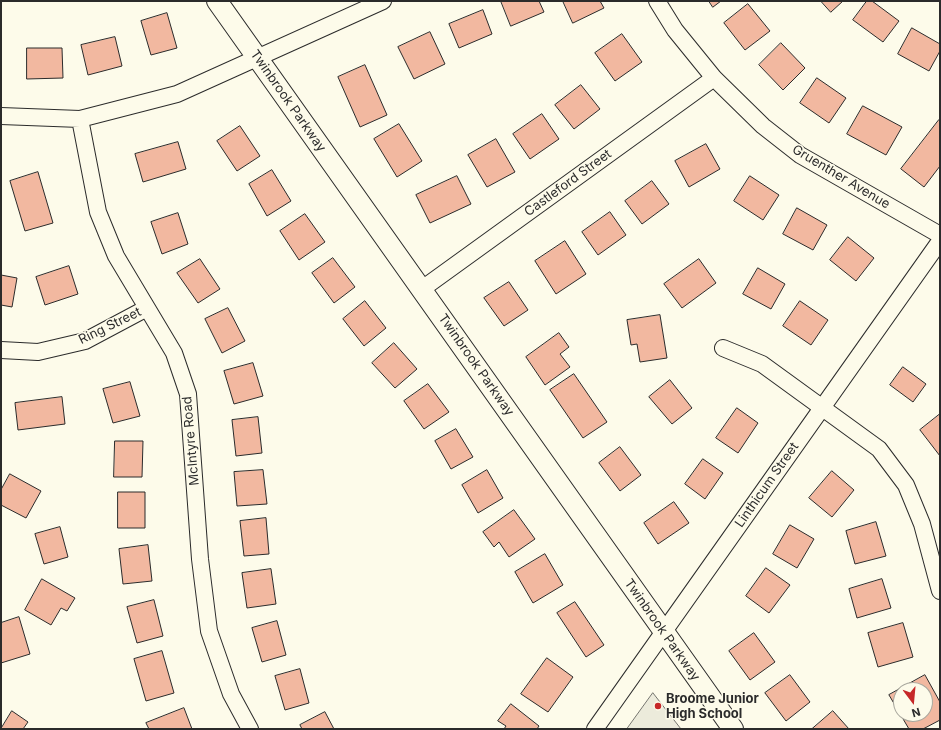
<!DOCTYPE html>
<html>
<head>
<meta charset="utf-8">
<style>
  body { margin:0 }
  #map { position:relative; width:941px; height:730px; overflow:hidden; background:#fdfbea; font-family:Inter,sans-serif }
  canvas { display:block }
  .frame { position:absolute; inset:0; border:2px solid #2b2b2b; pointer-events:none }
  .north { position:absolute; left:893px; top:682px; width:40px; height:40px; box-sizing:border-box; background:#fdfbea; border:1px solid #a9a89e; border-radius:50%; rotate:164deg; font-size:11px; font-weight:700; line-height:16px; text-align:center; color:#2b2b2b }
  .north::after { content:''; display:block; margin:auto; width:14px; height:18px; background:#c62828; clip-path:polygon(50% 0,100% 100%,50% 72%,0 100%) }
</style>
</head>
<body>
<div id="map">
<canvas width="941" height="730"></canvas>
<div class="frame"></div>
<div class="north">N</div>
</div>
<script>
const ctx = document.querySelector('canvas').getContext('2d');
ctx.lineJoin = 'round';
function paint(path, color) {
  ctx.fillStyle = color;
  ctx.fill(path, 'evenodd');
}
function strokePath(path, color, width, dash) {
  ctx.strokeStyle = color;
  ctx.lineWidth = width;
  ctx.lineCap = dash ? 'butt' : 'round';
  ctx.setLineDash(dash || []);
  ctx.stroke(path);
}
function write(font, color, halo, rows, align = 'center') {
  ctx.font = font + ' Inter,sans-serif';
  ctx.lineWidth = 3;
  ctx.setLineDash([]);
  ctx.textBaseline = 'middle';
  ctx.strokeStyle = halo;
  ctx.fillStyle = color;
  for (const [text, x, y, turn = 0] of rows) {
    ctx.save();
    ctx.translate(x, y);
    ctx.rotate((+turn || 0) * Math.PI / 180);
    ctx.textAlign = isNaN(turn) ? turn : align;
    if (halo) ctx.strokeText(text, 0, 0);
    ctx.fillText(text, 0, 0);
    ctx.restore();
  }
}
const green = new Path2D(`
  M653,693L681,729H627Z`);
paint(green, '#ecebdb');
strokePath(green, '#74746e', 1);
const building = new Path2D(`
  M501,1H539L544,12L511,26Z
  M563,1H600L604,8L573,23Z
  M709,1H721L713,7Z
  M821,1H843L831,12Z
  M867,1H872L899,21L883,42L853,20Z
  M748,4L770,31L745,50L724,23Z
  M483,10L492,34L459,48L449,24Z
  M167,13L177,48L151,55L141,21Z
  M912,28L940,44V51L929,71L898,54Z
  M430,32L445,64L414,79L398,47Z
  M622,34L642,62L615,81L595,53Z
  M115,37L122,66L88,75L81,45Z
  M781,43L805,68L783,90L759,65Z
  M27,48H62L63,78L27,79Z
  M365,65L387,115L360,127L338,77Z
  M817,78L846,98L829,123L800,103Z
  M581,85L600,109L574,129L555,105Z
  M863,106L902,127L886,155L847,134Z
  M542,114L559,139L530,159L513,134Z
  M939,120L940,121V166L924,187L901,169Z
  M399,124L422,161L397,177L374,139Z
  M240,126L260,156L237,171L217,141Z
  M496,139L515,172L487,187L468,155Z
  M178,142L186,169L143,182L135,154Z
  M706,144L720,169L689,187L675,161Z
  M272,170L291,201L267,216L249,184Z
  M38,172L53,223L25,231L10,181Z
  M457,176L471,204L430,223L416,195Z
  M750,176L779,195L763,220L734,201Z
  M652,181L669,204L642,224L625,201Z
  M797,208L827,225L813,250L783,234Z
  M610,212L626,235L598,255L582,232Z
  M178,213L188,244L162,254L151,222Z
  M305,214L325,242L299,260L280,231Z
  M848,237L874,258L856,281L830,260Z
  M565,241L586,274L556,294L535,261Z
  M333,258L355,287L334,303L312,273Z
  M200,259L220,289L198,303L177,273Z
  M699,259L716,283L682,308L664,284Z
  M69,266L78,294L45,305L36,277Z
  M758,268L785,284L771,309L743,294Z
  M1,275L17,278L12,307L1,305Z
  M509,282L528,310L504,326L484,298Z
  M365,301L386,328L364,346L343,319Z
  M800,301L828,320L811,345L783,326Z
  M228,308L245,341L222,353L205,319Z
  M660,315L667,358L640,362L637,344L631,345L627,320Z
  M559,333L569,347L560,354L570,367L545,385L526,357Z
  M394,343L417,369L395,388L372,363Z
  M253,363L263,396L234,404L224,371Z
  M903,367L926,384L913,402L890,385Z
  M574,374L607,422L583,438L550,390Z
  M670,380L692,408L672,424L649,397Z
  M130,382L140,416L113,423L103,389Z
  M428,384L449,412L424,429L404,401Z
  M62,397L65,424L18,430L15,403Z
  M737,408L758,423L738,453L716,438Z
  M940,414V456L920,430Z
  M258,417L262,453L236,456L232,420Z
  M456,429L473,457L451,469L435,441Z
  M115,441H143L142,477H114Z
  M620,447L641,475L620,491L599,463Z
  M703,459L723,473L705,499L685,484Z
  M263,470L267,504L237,506L234,472Z
  M487,470L503,498L478,513L462,485Z
  M832,471L854,490L832,517L809,498Z
  M10,474L41,491L26,518L1,505V490Z
  M118,492H145V528H118Z
  M674,502L689,523L658,544L644,523Z
  M514,510L535,539L509,557L499,542L494,547L483,532Z
  M266,518L269,554L244,556L240,521Z
  M876,522L886,556L855,564L846,531Z
  M790,525L814,539L797,568L773,554Z
  M60,527L68,557L44,564L35,534Z
  M148,545L152,581L123,584L119,549Z
  M545,554L563,585L533,603L515,572Z
  M766,568L790,585L769,613L746,596Z
  M271,569L276,604L247,608L242,573Z
  M42,579L75,598L67,611L61,608L51,625L25,610Z
  M882,579L891,608L857,618L849,589Z
  M154,600L163,636L137,643L127,607Z
  M575,602L604,645L586,657L557,613Z
  M19,617L30,654L1,663V623Z
  M277,621L286,655L262,662L252,628Z
  M903,623L913,657L878,667L868,633Z
  M754,633L775,662L750,680L729,651Z
  M162,651L174,693L146,701L134,659Z
  M547,658L573,677L548,712L521,694Z
  M300,669L309,703L285,710L275,676Z
  M790,675L810,702L786,721L765,693Z
  M925,675L940,702V720L923,729H909L889,695ZM901,690H925V714H901Z
  M511,704L539,726L537,729H504L506,726L498,721Z
  M184,708L192,729H149L146,723Z
  M12,711L28,722L23,729H1Z
  M833,711L849,729H812Z
  M325,712L334,729H302L300,725Z`);
paint(building, '#f2b8a0');
strokePath(building, '#2b2b2b', 1);
const minor = new Path2D(`
  M657,1L675,30L714,78L763,126L800,155L940,235
  M1,116L80,119L177,94L383,1
  M80,119L98,212L116,256L174,353L188,394L200,559L209,631L231,694L250,729
  M422,289L714,78
  M723,348L762,364L879,449L906,485L922,524L940,591
  M1,350L38,352L85,341L147,308
  M595,729L940,241`);
const tertiary = new Path2D(`
  M217,1L733,729`);
strokePath(minor, '#2b2b2b', 18);
strokePath(tertiary, '#2b2b2b', 22);
strokePath(minor, '#fdfbea', 16);
strokePath(tertiary, '#fdfbea', 20);
for (const [x, y, r, color] of [
  [658,706,4,"#c62828"]
]) {
  const dot = new Path2D();
  dot.arc(x, y, r, 0, 2 * Math.PI);
  ctx.fillStyle = color;
  ctx.fill(dot);
  strokePath(dot, '#fdfbea', 1.5);
}
write('13px', '#2b2b2b', '#fdfbea', [
  ["Twinbrook Parkway",288,101,55],
  ["Gruenther Avenue",841,177,31],
  ["Castleford Street",568,183,-36],
  ["Ring Street",110,326,-26],
  ["Twinbrook Parkway",476,365,55],
  ["McIntyre Road",191,441,-95],
  ["Linthicum Street",767,485,-55],
  ["Twinbrook Parkway",662,630,55]
]);
write('bold 13px', '#2b2b2b', '#fdfbea', [
  ["Broome Junior",666,699],
  ["High School",666,714]
], 'left');
</script>
</body>
</html>
